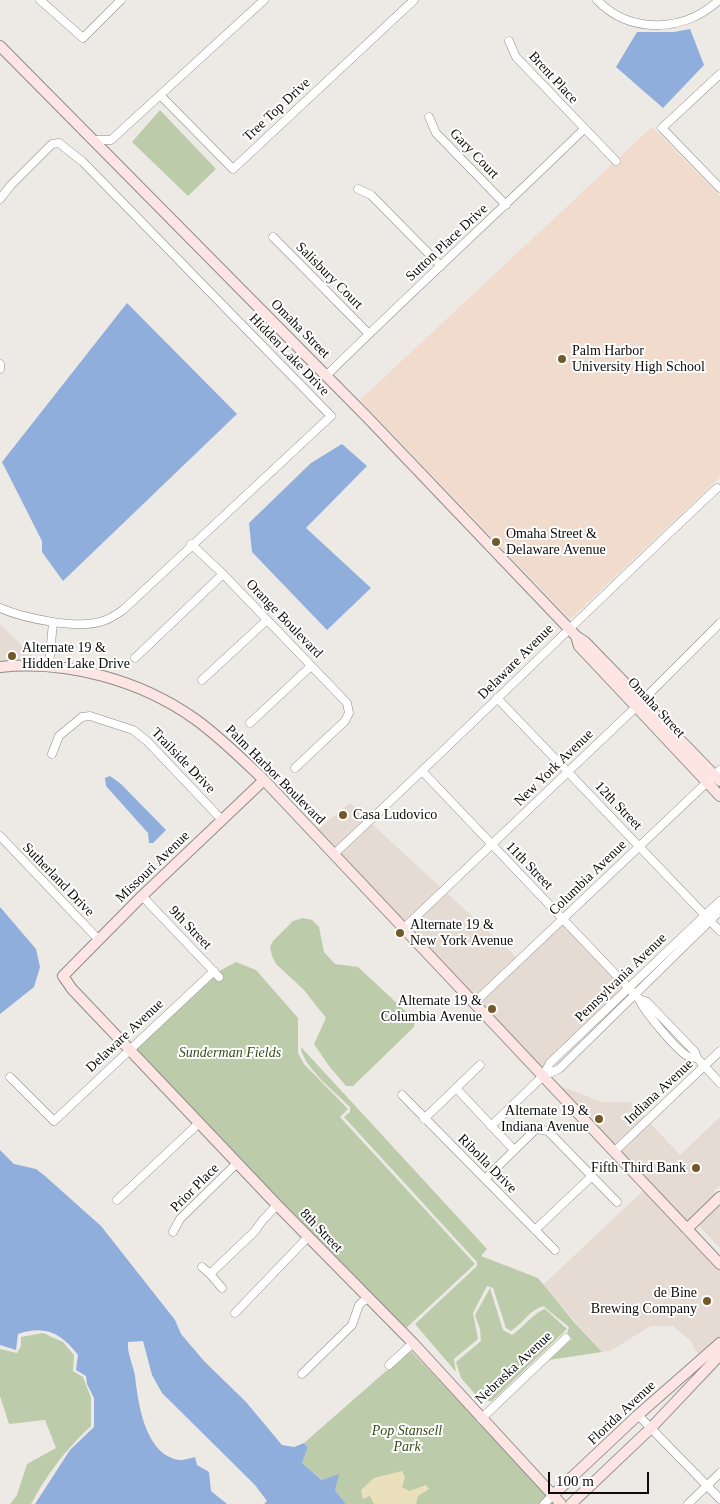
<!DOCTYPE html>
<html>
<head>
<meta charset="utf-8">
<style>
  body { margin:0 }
  #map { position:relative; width:720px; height:1504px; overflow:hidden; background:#ede9e5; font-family:Georgia,serif }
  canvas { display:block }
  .scale { position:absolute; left:548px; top:1472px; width:101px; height:22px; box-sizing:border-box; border:2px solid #0d0b0a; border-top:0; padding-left:6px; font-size:15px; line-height:18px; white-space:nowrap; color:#0d0b0a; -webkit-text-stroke:4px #fff; paint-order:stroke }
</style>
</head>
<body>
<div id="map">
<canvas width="720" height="1504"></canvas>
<div class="scale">100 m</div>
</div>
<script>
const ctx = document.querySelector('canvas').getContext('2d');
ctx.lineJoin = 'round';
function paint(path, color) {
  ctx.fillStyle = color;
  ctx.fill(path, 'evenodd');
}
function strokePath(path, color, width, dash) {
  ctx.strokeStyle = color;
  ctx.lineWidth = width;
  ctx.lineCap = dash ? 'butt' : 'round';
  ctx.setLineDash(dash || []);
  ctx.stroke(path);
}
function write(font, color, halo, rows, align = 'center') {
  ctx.font = font + ' Georgia,serif';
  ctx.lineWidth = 4;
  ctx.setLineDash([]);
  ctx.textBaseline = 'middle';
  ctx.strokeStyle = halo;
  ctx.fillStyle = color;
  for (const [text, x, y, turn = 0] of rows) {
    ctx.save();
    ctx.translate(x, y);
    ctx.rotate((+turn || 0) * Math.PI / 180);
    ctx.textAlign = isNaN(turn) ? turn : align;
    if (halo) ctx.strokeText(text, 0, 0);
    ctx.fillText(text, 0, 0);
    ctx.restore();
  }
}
paint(new Path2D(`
  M0,624L38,662L0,663Z
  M350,803L366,818L334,849L316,831Z
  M372,824L441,888L402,924L339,855Z
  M447,893L516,957L558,919L473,998L408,930Z
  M563,925L624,989L547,1061L542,1070L479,1003Z
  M556,1084L601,1102H630L645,1117L615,1146Z
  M720,1117V1186L714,1191L718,1194L687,1223L621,1151L650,1123L680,1155Z
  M646,1188L716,1262L720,1271V1338L701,1355L695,1350L692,1342L673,1326H651L610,1351L602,1352L543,1285Z
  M720,1201V1248L697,1224Z`), '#e5dbd2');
paint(new Path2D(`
  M652,127L720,196V477L570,619L360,400Z`), '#f0dbcd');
paint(new Path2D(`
  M160,110L216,169L188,196L132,142Z
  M303,918L312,920L319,927L324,952L335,964L358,967L415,1020L414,1027L353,1086H346L329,1066L314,1044L326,1018L304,990L276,964L272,956L270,947L273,941L293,921Z
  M236,962L256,970L298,1018V1053L304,1064L348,1109L340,1117L475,1264L403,1331L134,1050L214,974Z
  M301,1047L487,1249L481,1256L538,1278L574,1322L602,1352L549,1360L572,1339L567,1334L569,1327L543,1306C530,1310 523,1323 511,1331L506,1328L493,1288L487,1286L473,1313L478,1339L454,1359L456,1372L415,1324L477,1266V1262L344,1117L350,1112V1107C337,1094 301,1065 301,1047Z
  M490,1288L503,1330L512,1335C524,1327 533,1313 545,1309L567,1329L492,1401H481L461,1378L456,1362L481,1341L480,1329L475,1315Z
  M43,1333L63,1342L74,1355L73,1371L83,1377L91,1398V1426C66,1449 47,1474 31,1504H10L17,1495L27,1464L56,1448L45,1420L9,1424L0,1396V1349L17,1353L21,1346V1337Z
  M410,1350L549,1495L556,1504H346L335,1490L302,1463L308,1447L304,1443Z`), '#bcccaa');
paint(new Path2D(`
  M402,1471L405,1477L402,1487L409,1491L426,1485L429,1489L418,1496L416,1504H374L370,1496L363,1499L361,1490L374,1478Z`), '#eae0bb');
paint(new Path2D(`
  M690,29L704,65L663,108L616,67L637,32H674Z
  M127,303L237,414L63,581L42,552V541L2,462Z
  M342,444L367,466L306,528L371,588L327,630L252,552L249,523L311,463Z
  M110,776L121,784L166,830L153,843H149L148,833L106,786L105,778Z
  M0,907L36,949L40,967L34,987L0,1014Z
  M0,1150L14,1164L36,1169L45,1176L101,1226L175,1320L181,1334L204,1361L246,1402L282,1445L294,1447L304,1443L308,1447L302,1463L322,1480L339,1474L335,1490L346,1504H264L267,1501L255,1485L162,1393L152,1375L143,1341L128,1342C127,1354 133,1364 135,1376C138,1402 145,1456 180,1460C184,1460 191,1458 195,1457L197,1465L209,1472L211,1491L227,1504H35L70,1450L94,1427V1398L87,1384L86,1376L76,1370L78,1355C61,1333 45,1325 18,1334L16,1350L0,1345Z`), '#8faedc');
const street = new Path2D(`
  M40,0L83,38L121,0
  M597,0C631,35 685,32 719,0
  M509,41L516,57L616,161
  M720,74L662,128L720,188
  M161,96L233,169L414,0
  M429,117L436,133L506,205
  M95,140H111L264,0
  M358,189L371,195L441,266
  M0,199L11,185L52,144L59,143L83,162L331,416L123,610C117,614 110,619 103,621C78,630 23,618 0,608
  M273,237L368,333
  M0,364V369
  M326,376C411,292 499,212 584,129
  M191,544L223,574L347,703L349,713L345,721L295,768
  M135,658L223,574
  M49,666L53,622
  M202,680L267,620
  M497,698L720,931
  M250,723L311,666
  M52,754L59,736L82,717L90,716L133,730L147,741L222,820
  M422,771L639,999C644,1011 677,1051 689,1057C690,1058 695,1058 697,1058
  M0,836L99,940
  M334,854C463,734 588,609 717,488
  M142,896L219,977
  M403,929L636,707L720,623
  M639,999L647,1002L695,1052L697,1058L720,1083
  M474,1003L720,770
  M543,1076L559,1069L720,911
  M10,1077L54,1121L214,971
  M456,1088L514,1150
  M402,1095L555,1250
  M424,1119L480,1065
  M491,1126L543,1076L550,1063L720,901
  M615,1151L720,1051
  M485,1179L536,1129L548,1131L617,1202
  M117,1200L199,1123
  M535,1230L592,1176
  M173,1232L180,1219L237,1163
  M202,1267L210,1274L255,1231L262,1221L277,1205
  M210,1274L222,1288
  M235,1313L308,1237
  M389,1365L413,1343
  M302,1374L352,1325L359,1305L367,1298
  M638,1415L720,1499
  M481,1419L566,1338
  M544,1504L553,1495
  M688,1504L720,1473`);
const secondary = new Path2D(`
  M0,46L366,416L576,636L585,642L720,781
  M576,636L579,646L720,796
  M0,667C67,660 140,680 195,719C220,737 242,759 264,780L720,1264
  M264,780L142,896L63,976L72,989L277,1205L413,1343L561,1504
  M688,1228L720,1197
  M553,1495L638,1415L720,1343
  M571,1504L650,1429L720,1355`);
strokePath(street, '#908d89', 9);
strokePath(secondary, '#908d89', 12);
strokePath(street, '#fff', 8);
strokePath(secondary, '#fce5e3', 10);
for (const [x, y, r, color] of [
  [562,359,5,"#73582a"],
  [496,542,5,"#73582a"],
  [12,656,5,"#73582a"],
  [343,815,5,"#73582a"],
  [400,933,5,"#73582a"],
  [492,1009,5,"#73582a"],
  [599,1119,5,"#73582a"],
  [696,1168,5,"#73582a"],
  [707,1301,5,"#73582a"]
]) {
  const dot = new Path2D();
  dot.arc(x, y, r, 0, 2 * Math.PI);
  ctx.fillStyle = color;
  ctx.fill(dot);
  strokePath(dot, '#fff', 2);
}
write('14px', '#0d0b0a', '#fff', [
  ["Brent Place",553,78,47],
  ["Tree Top Drive",277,110,-43],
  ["Gary Court",474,154,46],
  ["Sutton Place Drive",447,243,-43],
  ["Salisbury Court",329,276,45],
  ["Omaha Street",300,329,45],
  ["Hidden Lake Drive",289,355,46],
  ["Orange Boulevard",284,619,46],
  ["Delaware Avenue",516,662,-45],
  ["Omaha Street",656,708,47],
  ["Trailside Drive",183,761,46],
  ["New York Avenue",554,768,-44],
  ["Palm Harbor Boulevard",275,775,45],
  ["12th Street",618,806,46],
  ["11th Street",529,866,46],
  ["Missouri Avenue",153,867,-44],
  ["Columbia Avenue",588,878,-44],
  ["Sutherland Drive",58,880,46],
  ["9th Street",190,928,46],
  ["Pennsylvania Avenue",621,978,-44],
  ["Delaware Avenue",125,1036,-43],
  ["Indiana Avenue",659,1092,-43],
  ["Ribolla Drive",487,1164,45],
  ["Prior Place",195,1188,-45],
  ["8th Street",321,1231,46],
  ["Nebraska Avenue",514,1368,-43],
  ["Florida Avenue",622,1413,-43]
]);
write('14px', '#0d0b0a', '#fff', [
  ["Palm Harbor",572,351],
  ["University High School",572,367],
  ["Omaha Street &",506,534],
  ["Delaware Avenue",506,550],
  ["Alternate 19 &",22,648],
  ["Hidden Lake Drive",22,664],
  ["Casa Ludovico",353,815],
  ["Alternate 19 &",410,925],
  ["New York Avenue",410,941],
  ["Alternate 19 &",482,1001,"right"],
  ["Columbia Avenue",482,1017,"right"],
  ["Alternate 19 &",589,1111,"right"],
  ["Indiana Avenue",589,1127,"right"],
  ["Fifth Third Bank",686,1168,"right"],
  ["de Bine",697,1293,"right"],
  ["Brewing Company",697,1309,"right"]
], 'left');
write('italic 14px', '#364c16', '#fff', [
  ["Sunderman Fields",230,1053],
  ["Pop Stansell",407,1431],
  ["Park",407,1447]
]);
</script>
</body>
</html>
